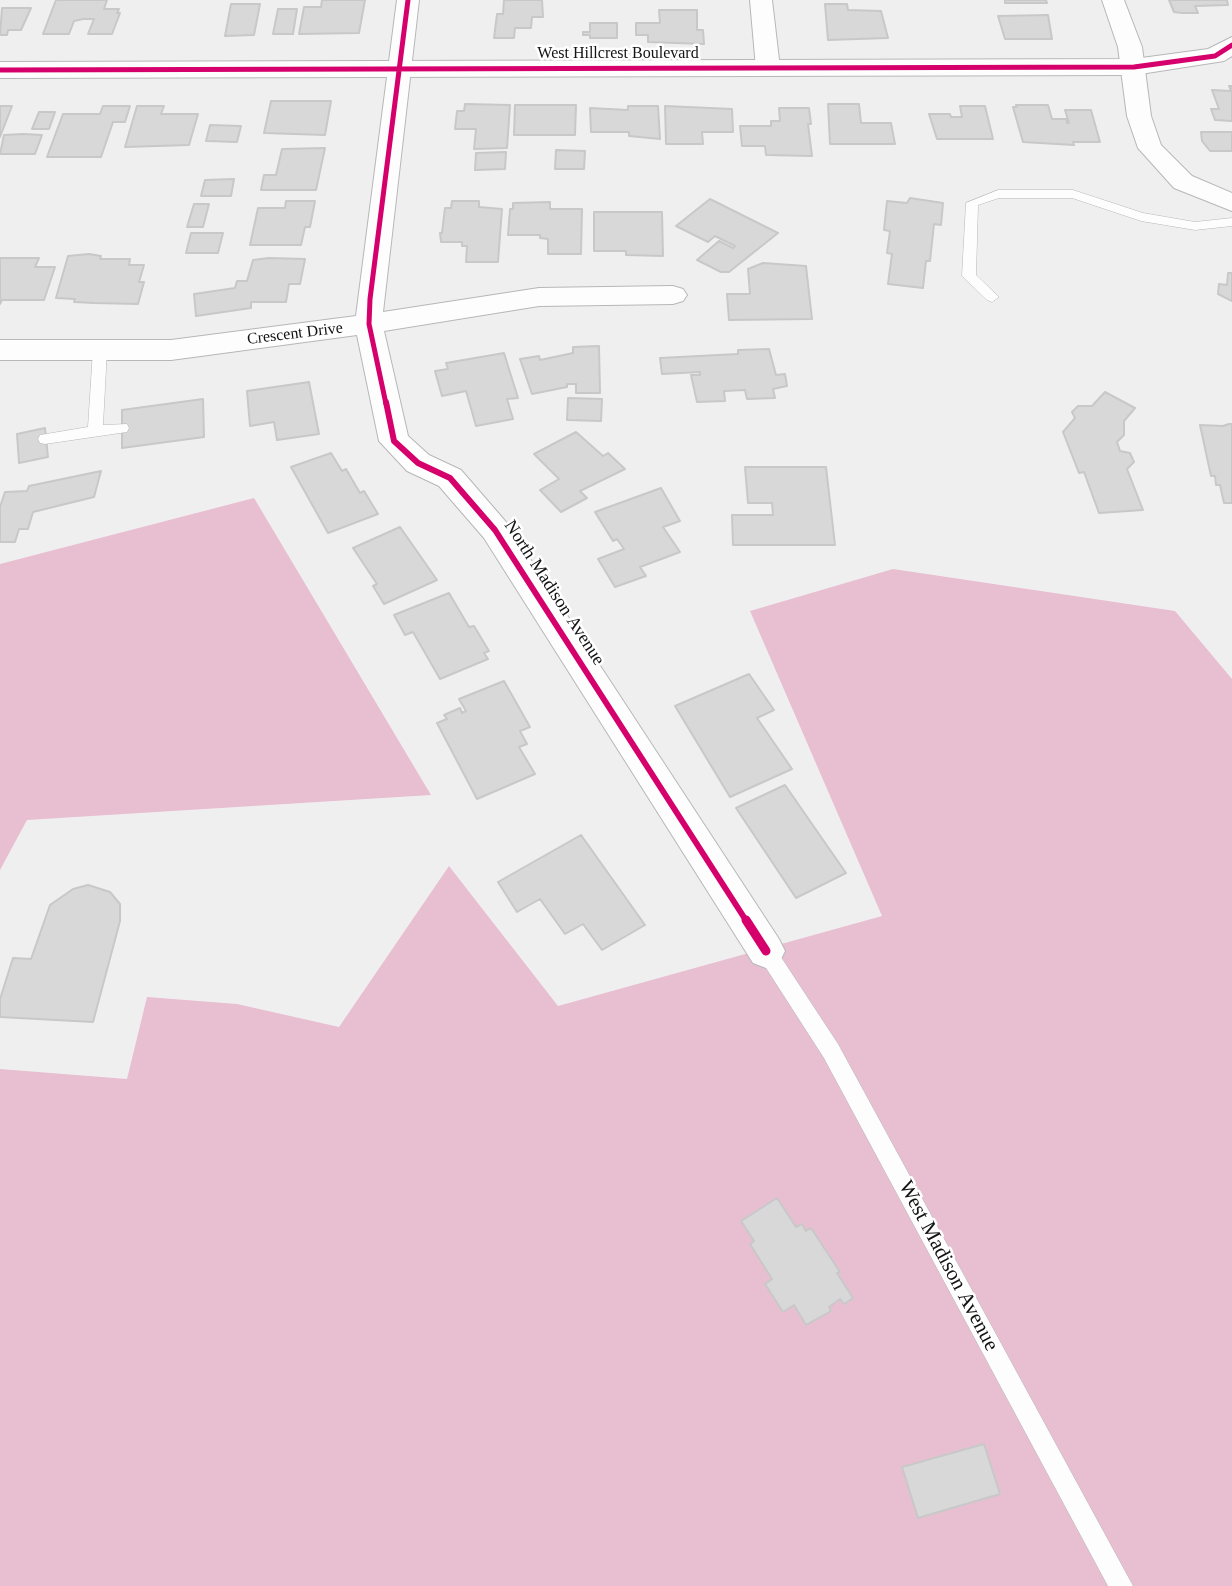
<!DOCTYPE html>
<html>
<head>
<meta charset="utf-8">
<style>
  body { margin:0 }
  canvas { display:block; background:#f0eff0 }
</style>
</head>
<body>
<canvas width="1232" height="1586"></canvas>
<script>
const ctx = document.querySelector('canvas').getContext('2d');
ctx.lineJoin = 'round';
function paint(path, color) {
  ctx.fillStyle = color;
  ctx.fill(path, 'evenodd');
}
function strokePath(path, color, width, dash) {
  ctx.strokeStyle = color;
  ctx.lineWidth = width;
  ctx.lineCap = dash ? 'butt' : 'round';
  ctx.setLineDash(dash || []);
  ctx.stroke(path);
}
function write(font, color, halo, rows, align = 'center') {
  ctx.font = font + ' Georgia,serif';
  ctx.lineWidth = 5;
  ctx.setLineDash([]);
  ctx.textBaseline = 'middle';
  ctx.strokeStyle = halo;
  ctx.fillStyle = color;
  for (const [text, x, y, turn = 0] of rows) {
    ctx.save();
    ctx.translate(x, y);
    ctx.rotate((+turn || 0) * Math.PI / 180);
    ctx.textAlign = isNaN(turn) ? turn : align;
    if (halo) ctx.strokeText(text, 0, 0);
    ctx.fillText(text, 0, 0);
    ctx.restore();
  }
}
paint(new Path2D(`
  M254,498L431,795L27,820L0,870V564Z
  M893,569L1175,611L1232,679V1586H0V1069L127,1079L147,997L237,1004L339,1027L449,866L558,1006L882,916L750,611Z`), '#e8bfd0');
const building = new Path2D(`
  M56,0H107L104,9H119L117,13H120L112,34H88L94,19H83L74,21L69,34H43Z
  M322,0H365L359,33L299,34L304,7H321Z
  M504,0H542L543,17H532L531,28H515L514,38H494L497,14H503Z
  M1005,0H1046L1047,3H1005Z
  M1169,0H1227L1228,5L1195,6L1198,13H1182L1174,12Z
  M231,4H260L254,35L225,36Z
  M825,4H847L848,10L881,11L888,38L828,40Z
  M2,8H31L21,30H8L7,35H0Z
  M278,9H297L293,34H273Z
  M659,10H697V30H703L704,44L648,42V35H636V23H660Z
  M1048,15L1052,39H1005L998,16Z
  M590,23H617V38H590V35H583V32H590Z
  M1229,86H1232V121L1215,120L1211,109H1219L1212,90L1231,91Z
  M271,101H331L325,135L264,133Z
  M465,104L510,105L507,148L474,149L476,129H455L457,111H464Z
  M828,104H859L861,123H891L895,144H830Z
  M515,105H576L575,135H514Z
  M1016,105H1048L1052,119H1066L1067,123H1069L1065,110H1091L1100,142H1073L1074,145L1023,142L1013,107H1017Z
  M0,106H12L0,137Z
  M103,106H130L125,122H113L101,157H47L63,114H100Z
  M137,106H164L161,114H198L189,145L125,147Z
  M628,106H658L660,139L629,136V132H591L590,108L628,110Z
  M665,106L732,109L733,132H702L703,144H666Z
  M960,106H985L993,139H937L929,114H950L951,117H962Z
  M779,108H809L811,124H808L812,156L766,155L765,146H742L740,126H771V121H780Z
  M39,112H55L49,129H32Z
  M210,125L241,126L237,142L206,141Z
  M1201,132H1232V151H1210L1202,141Z
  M23,134L42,135L35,154H0L4,135Z
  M325,148L316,190H261L264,175H276L282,149Z
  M556,150L585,151L584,169H555Z
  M506,152L505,169L475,170L476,153Z
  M234,179L231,196H201L205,180Z
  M910,198L943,203L941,225L934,224L930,261H926L923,288L888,284L892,254L887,253L890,231L884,230L887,201L907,203Z
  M710,199L778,233L729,272H721L697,260L719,241L733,248L735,246L715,236L708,242L676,226Z
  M286,201H315L310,227H305L301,245H250L258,208H285Z
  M452,201H479V207L502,209L498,262H466L467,246H462V242H441L440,233H442L445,208H451Z
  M550,202V209H582L581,254H548V239L540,238V235H508L510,209H513V203Z
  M194,204H209L203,227H187Z
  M594,212H662L663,256L626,255V251H594Z
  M191,233H223L218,253H186Z
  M89,254L101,256L100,259H130L129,265H144L139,282H144L138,304L94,303L74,302L75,299L56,298L68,256Z
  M0,258H39L35,267H55L44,300H2L0,304Z
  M269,258L305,259L300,284H289L286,302H251V308L196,316L194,294L235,288L237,281H247L253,260Z
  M763,263L806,266L812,319L729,320L727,294H750L748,269Z
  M1228,273H1232V301L1218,294L1219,284L1227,285Z
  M599,346L600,393H576V384H567V387L532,394L520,359L539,356L540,360L573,353V347Z
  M769,349L776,375L785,374L787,386L773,389L775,398L747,399L745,390L724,391L725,401L697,402L691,375H700V372L662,374L660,358L738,354V350Z
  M504,353L518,398L507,399L513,419L476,426L466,391L442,396L435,371L448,369L446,363Z
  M309,382L319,434L277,440L274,422L250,426L247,391Z
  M1105,392L1135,408L1124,421V435L1117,442L1120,451L1130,453L1134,462L1127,469L1143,510L1099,513L1084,472L1079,473L1063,432L1075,418L1072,412L1078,406H1092Z
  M568,398L602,399L601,421L567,420Z
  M203,399L204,437L122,448V410Z
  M1229,424H1232V503H1224L1220,485H1216L1215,476H1211L1200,425L1223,426Z
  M45,428L48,457L19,463L17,434Z
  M576,432L603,456L608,453L625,469L580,491L587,498L561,512L540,490L559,479L534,454Z
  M331,453L342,471L346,469L360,493L364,491L378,514L328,533L291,467Z
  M745,467H826L835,545H733L732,515H773L772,503H748Z
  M101,471L94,497L33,512L28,529H19L15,542H0V507L5,492L27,491L29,486Z
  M661,488L680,521L663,527L680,552L640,567L646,576L615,587L598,559L624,549L617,539L613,541L595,512Z
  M400,527L437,580L384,604L373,586L377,584L353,548Z
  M449,593L469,627L474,626L489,651L484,653L488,659L440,679L413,632L405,635L394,615Z
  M749,674L774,710L757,718L792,769L730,797L675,706Z
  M504,681L530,727L520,731L527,744L519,747L535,774L477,799L437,723L447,719L444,715L460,708L462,713L466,711L459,699Z
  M785,785L846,873L796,898L736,808Z
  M581,835L645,925L602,950L583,924L565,934L540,899L517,912L498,882Z
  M88,885L110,892L120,904V921L93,1022L0,1017V999L13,958L31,959L50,905L73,889Z
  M777,1198L796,1227L802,1224L806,1231L811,1228L840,1272L837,1273L853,1298L844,1304L840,1299L829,1307L831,1311L806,1325L794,1305L783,1312L765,1284L772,1279L750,1244L754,1241L741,1221Z
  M984,1444L1000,1494L918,1518L902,1467Z`);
paint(building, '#d9d8d9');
strokePath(building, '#c9c8c9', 2);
const lane = new Path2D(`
  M998,190H1073L1143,213L1195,222L1232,218V226L1195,230L1141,221L1072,198H999L978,205L976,275L999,297L992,302L987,300L962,276L966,203Z
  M100,345L107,350L103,425L127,424L129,428L127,432L45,444L40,443L38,439L40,435L88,427L93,350Z
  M766,942L773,945L838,1044L1133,1586H1108L824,1058L759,957L757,951L759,945Z`);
const street = new Path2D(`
  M397,0H419L383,312L539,288L673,286L683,289L687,295L683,301L673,304L539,306L384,331L408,436L429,455L461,470L506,522L779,939L785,951L779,963L766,968L753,963L484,538L439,486L407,471L379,441L357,335L171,360H0V340H171L356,316Z
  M750,0H772L780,68L776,73H760L756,68Z
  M1102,0H1124L1142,47L1151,116L1161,145L1192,176L1232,193V211L1174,188L1138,148L1127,116L1118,47Z`);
const secondary = new Path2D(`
  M1232,37V56L1224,61L1134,75L0,78V62L1134,59L1208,49Z`);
strokePath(lane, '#b8b7b8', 1);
strokePath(street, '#b8b7b8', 2);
strokePath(secondary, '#b8b7b8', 2);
paint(lane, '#fdfdfd');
paint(street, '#fdfdfd');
paint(secondary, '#fdfdfd');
strokePath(new Path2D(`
  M0,70L1134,67L1215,56L1232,45
  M386,404L369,324L370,299L408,0`), '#d6006c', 5);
strokePath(new Path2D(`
  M386,402L394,441L418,463L450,478L495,530L747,922`), '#d6006c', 6);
strokePath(new Path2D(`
  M746,920L766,951`), '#d6006c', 9);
write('16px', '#141314', '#fff', [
  ["West Hillcrest Boulevard",618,54],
  ["Crescent Drive",295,334,-7]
]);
write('18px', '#141314', '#fff', [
  ["North Madison Avenue",554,593,57]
]);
write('21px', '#141314', '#fff', [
  ["West Madison Avenue",948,1266,62]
]);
</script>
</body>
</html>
